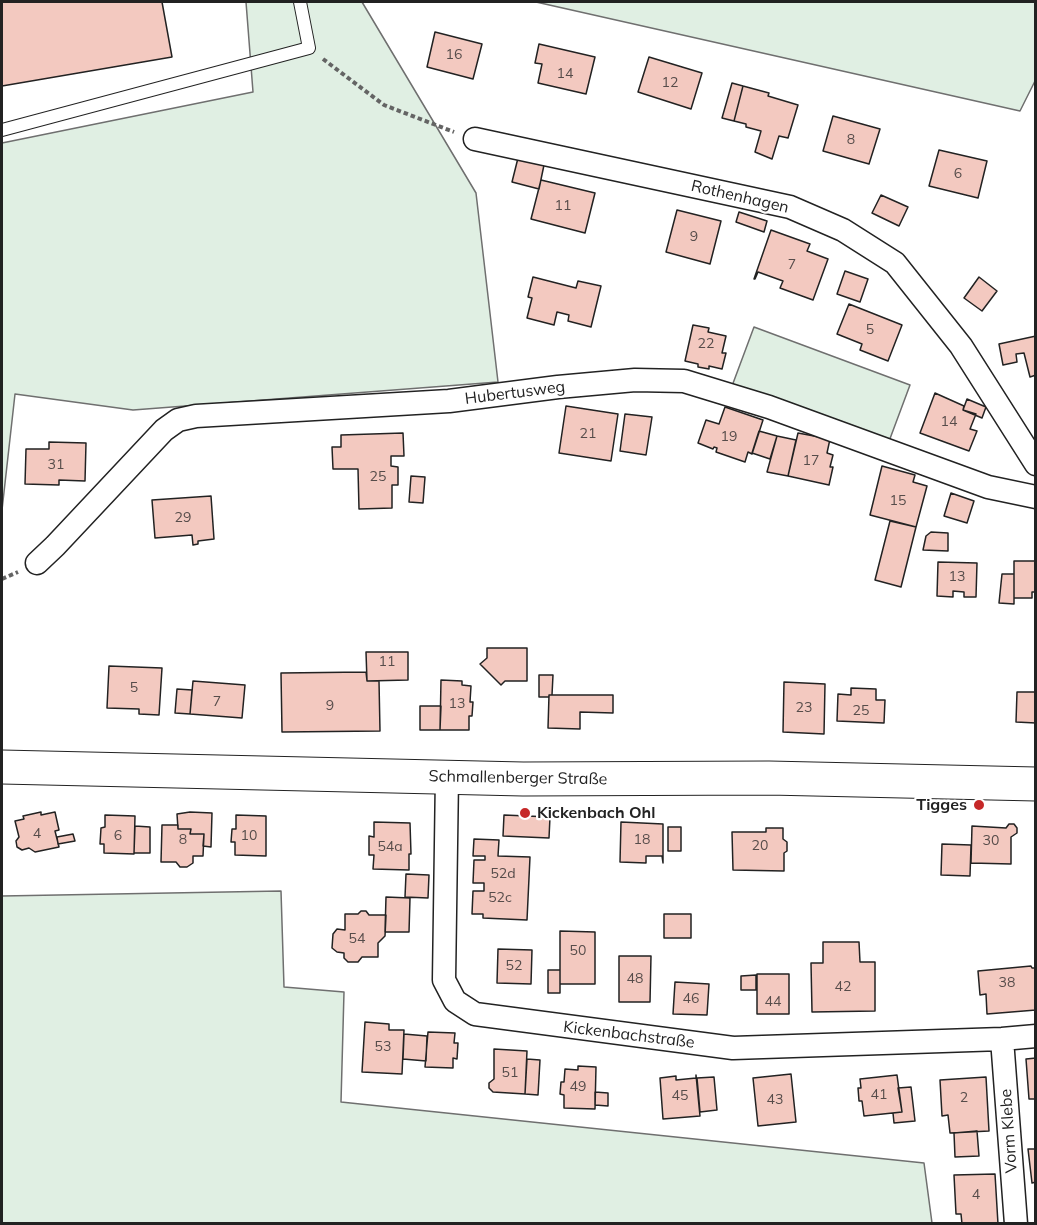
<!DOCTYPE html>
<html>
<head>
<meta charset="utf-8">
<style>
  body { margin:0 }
  #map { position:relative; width:1037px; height:1225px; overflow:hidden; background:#fff; font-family:Mulish,sans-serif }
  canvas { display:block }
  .frame { position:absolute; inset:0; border:3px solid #222; pointer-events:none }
</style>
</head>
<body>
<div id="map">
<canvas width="1037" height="1225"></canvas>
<div class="frame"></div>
</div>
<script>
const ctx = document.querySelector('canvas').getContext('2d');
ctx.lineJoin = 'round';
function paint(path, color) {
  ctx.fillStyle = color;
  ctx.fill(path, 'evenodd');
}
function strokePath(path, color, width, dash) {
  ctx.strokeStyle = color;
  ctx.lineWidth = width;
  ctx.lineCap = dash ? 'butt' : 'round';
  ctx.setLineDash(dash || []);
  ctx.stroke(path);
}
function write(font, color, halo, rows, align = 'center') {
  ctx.font = font + ' Mulish,sans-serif';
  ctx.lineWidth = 4.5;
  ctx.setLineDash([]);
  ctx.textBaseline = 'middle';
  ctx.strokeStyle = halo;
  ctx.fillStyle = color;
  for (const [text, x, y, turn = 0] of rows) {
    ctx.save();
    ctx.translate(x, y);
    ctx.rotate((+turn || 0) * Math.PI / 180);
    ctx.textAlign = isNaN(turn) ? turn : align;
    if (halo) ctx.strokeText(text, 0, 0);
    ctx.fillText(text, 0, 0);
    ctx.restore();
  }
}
const green = new Path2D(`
  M246,2H362L476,193L498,382L133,410L15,394L2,510V143L253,92Z
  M536,2H1035V81L1020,111Z
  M754,327L910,385L888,444L732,386Z
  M281,891L284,987L344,992L341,1102L924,1163L932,1223H2V896Z`);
paint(green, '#e0efe3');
strokePath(green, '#6f6f6f', 1.5);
const building = new Path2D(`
  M2,2H162L172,57L2,86Z
  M435,32L482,44L473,79L427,67Z
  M539,44L595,57L586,94L538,83L542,64L535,63Z
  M649,57L702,73L691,109L638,92Z
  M732,83L743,86L734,121L722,118Z
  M743,86L769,93L768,96L798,105L788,138L779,136L772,159L755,152L761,131L746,127V124L734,121Z
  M833,116L880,129L869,164L823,151Z
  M939,150L987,161L978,198L929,186Z
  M518,158L544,165L539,189L512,182Z
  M541,180L595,193L585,233L531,219Z
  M881,195L908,207L899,226L872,213Z
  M677,210L721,221L710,264L666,252Z
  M739,212L767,221L764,232L736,222Z
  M771,230L810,244L807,251L828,259L813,300L780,288L783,281L758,272L755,279H754Z
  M845,271L868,279L860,302L837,294Z
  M533,277L576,288L578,281L601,286L591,327L568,321L569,315L557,312L554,325L527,318L532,298L528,297Z
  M979,277L997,291L982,311L964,298Z
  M849,304L902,325L888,361L860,350L862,344L837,334Z
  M693,325L709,328L708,332L726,336L722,353H726L722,369L709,366V369L698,367V364L685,361Z
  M1036,336V375L1030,377L1024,353L1016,354L1017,362L1003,365L999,344Z
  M935,393L964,406L963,410L976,414L970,429L977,431L969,451L920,433Z
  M967,399L986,407L982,418L963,410Z
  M566,406L618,414L611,461L559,453Z
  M725,407L763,420L752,454L748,452L745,462L716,452L717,448L714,447L713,449L698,443L706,420L719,424Z
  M625,414L652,417L646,455L620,451Z
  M759,431L777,436L770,459L752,453Z
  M403,433L404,456H391V466L398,467V485H392V508L359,509L358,469H333L332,447H341V435Z
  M798,433L830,439L827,453L833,455L830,467H833L829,485L788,476Z
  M777,436L796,440L788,476L767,472Z
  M49,442L86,443L85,481L59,480V485L25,484L26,449H49Z
  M882,466L915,475L913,482L927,486L916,527L870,515Z
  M411,476L425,477L423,503L409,502Z
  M951,493L974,501L967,523L944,516Z
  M211,496L214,539L198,541V544L193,545L192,535L155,538L152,500Z
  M890,521L916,527L901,587L875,580Z
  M931,532L948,533V551L923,550L926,536Z
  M1035,558H1036V592H1032V598H1014V561H1035Z
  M938,562L977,563L976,597H964V592L953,591V597L937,596Z
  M1002,574H1014V604L999,603Z
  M487,648H527V681H505L501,685L480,664L487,658Z
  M366,652H408V680L367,681Z
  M109,666L162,668L159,715L139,714V709L107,708Z
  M366,672L367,681H379L380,731L282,732L281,673Z
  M539,675H553L552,695H549V697H539Z
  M441,680L462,681V685L471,686L470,702H473L472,716H469V730H440Z
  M193,681L245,685L242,718L190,714Z
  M784,682L825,684L824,734L783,732Z
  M851,688L876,689V700H885L884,723L837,721L838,694L851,695Z
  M177,689L192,690L190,714L175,713Z
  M1017,692H1036V723L1016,722Z
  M549,695H613V713L580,712V729L548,728Z
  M420,706H441L440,730H420Z
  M41,812V815L55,812L59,830L55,831L59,847L35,852L29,848L22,850L17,847L16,841L19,837L15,821L24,819L23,816Z
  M190,812L212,813L211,847L203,846L204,834H190L191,829H178L177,814Z
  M105,815L135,816L134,854L104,853V844H100L101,828L105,827Z
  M236,815L266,816V856L235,855V842H231L232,829H236Z
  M504,815L550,817L549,838L503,836Z
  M374,822L410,823L411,854H409V870L373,869L374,855H369V836L374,837Z
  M621,822L663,824V863L662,856H646V863L620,862Z
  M1009,824H1014L1017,828V833L1011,837V864L971,863L972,826L1006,828Z
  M162,825H178V829H191L190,834H204L203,856H193V863L187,867H180L176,862H161Z
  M135,826L150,827V853H134Z
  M668,827H681V851H668Z
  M766,828H783V839L787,842V851L784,853V871L733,870L732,832H766Z
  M73,834L75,841L58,844L57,837Z
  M474,839L499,840L498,856L530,857L527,920L483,918V914H472L473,891H484V883H473L474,860H485V856H473Z
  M942,844L971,845L970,876L941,875Z
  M406,874L429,875L428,898L405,897Z
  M386,897L410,898L409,932H385Z
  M361,911H366L369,915H386L385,936L378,943V957H362L358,962H348L344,958V953L337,952L332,948L333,934L337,929L345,930V914H358Z
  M664,914H691V938H664Z
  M560,931L595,932V984H560Z
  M823,942H859L860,962H875V1011L812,1012L811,963H823Z
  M498,949L532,950L531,984L497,983Z
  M619,956H651L650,1002H619Z
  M1031,966L1032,968H1036V1010L987,1014L986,994L980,995L978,971Z
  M548,970H560V993H548Z
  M757,974H789V1014H757Z
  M756,975V990H741V976Z
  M675,982L709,984L707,1015L673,1014Z
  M365,1022L389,1024V1030H404L402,1074L362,1072Z
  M428,1032L455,1033L454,1043H458L457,1059L453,1058V1068L425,1067Z
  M404,1034L427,1036L426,1061L403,1059Z
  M494,1049L527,1051L525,1094L493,1092L489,1088V1083L494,1079Z
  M1036,1058V1099H1029L1026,1059Z
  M527,1059L540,1060L538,1095L525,1094Z
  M578,1066L596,1067L595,1109L564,1108V1095L560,1094L561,1082H564L565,1069L578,1070Z
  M791,1074L796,1122L758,1126L753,1078Z
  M696,1075L700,1116L663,1119L660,1078L676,1076V1080L696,1078Z
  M897,1075L902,1112L864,1116L862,1101H859L858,1088H861L860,1079Z
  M714,1077L717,1110L700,1112L697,1078Z
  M986,1077L989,1131L950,1133L948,1115L942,1116L940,1080Z
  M911,1087L915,1121L894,1123L893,1113L902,1112L898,1088Z
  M595,1092L608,1093V1106L595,1105Z
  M977,1131L979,1156L955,1157L954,1133Z
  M1028,1149H1036V1182L1032,1183Z
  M995,1174L998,1224H962L961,1214H956L954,1175Z`);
paint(building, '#f3c9c0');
strokePath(building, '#222', 1.5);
const lane = new Path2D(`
  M2,130L309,48L300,2`);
const street = new Path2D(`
  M475,139L790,207L843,230L895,263L961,346L1036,464
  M37,563L55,546L164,430L178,420L196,416L449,401L558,387L635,380L684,381L769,407L988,487L1036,497
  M447,776L444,980L455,1001L475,1014L733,1048L1002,1039L1036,1036
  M1002,1039L1016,1224`);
const primary = new Path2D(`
  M2,767L523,779L769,778L1036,784`);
strokePath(lane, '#222', 14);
strokePath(street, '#222', 25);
strokePath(primary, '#222', 35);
strokePath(new Path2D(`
  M323,59L384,105L454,132
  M2,579L18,572`), '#646464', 4, [4.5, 3]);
strokePath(lane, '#fff', 12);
strokePath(street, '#fff', 22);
strokePath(primary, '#fff', 33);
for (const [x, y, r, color] of [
  [979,805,6,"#c62828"],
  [525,813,6,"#c62828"]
]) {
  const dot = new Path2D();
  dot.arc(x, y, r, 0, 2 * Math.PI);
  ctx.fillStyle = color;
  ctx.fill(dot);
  strokePath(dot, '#fff', 2);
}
write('14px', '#564c4a', null, [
  ["16",454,55],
  ["14",565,74],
  ["12",670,83],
  ["8",851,140],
  ["6",958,174],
  ["11",563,206],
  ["9",694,237],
  ["7",792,265],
  ["5",870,330],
  ["22",706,344],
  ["14",949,422],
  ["21",588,434],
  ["19",729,437],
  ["17",811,461],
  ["31",56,465],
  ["25",378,477],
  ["15",898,501],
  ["29",183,518],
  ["13",957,577],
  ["11",387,662],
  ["5",134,688],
  ["7",217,702],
  ["13",457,704],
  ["9",330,706],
  ["23",804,708],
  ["25",861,711],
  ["4",37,834],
  ["6",118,836],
  ["10",249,836],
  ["8",183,840],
  ["18",642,840],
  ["30",991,841],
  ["20",760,846],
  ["54a",390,847],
  ["52d",503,874],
  ["52c",500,898],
  ["54",357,939],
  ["50",578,951],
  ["52",514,966],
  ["48",635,979],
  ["38",1007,983],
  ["42",843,987],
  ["46",691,999],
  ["44",773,1002],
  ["53",383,1047],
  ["51",510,1073],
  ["49",578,1087],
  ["41",879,1095],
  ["45",680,1096],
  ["2",964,1098],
  ["43",775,1100],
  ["4",976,1195]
]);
write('16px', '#222', '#fff', [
  ["Rothenhagen",740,197,13],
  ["Hubertusweg",515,393,-7],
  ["Schmallenberger Straße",518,778,1],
  ["Kickenbachstraße",629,1035,7],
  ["Vorm Klebe",1009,1131,-94]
]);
write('bold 16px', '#222', '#fff', [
  ["Tigges",967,805],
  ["Kickenbach Ohl",537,813,"left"]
], 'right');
</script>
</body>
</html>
